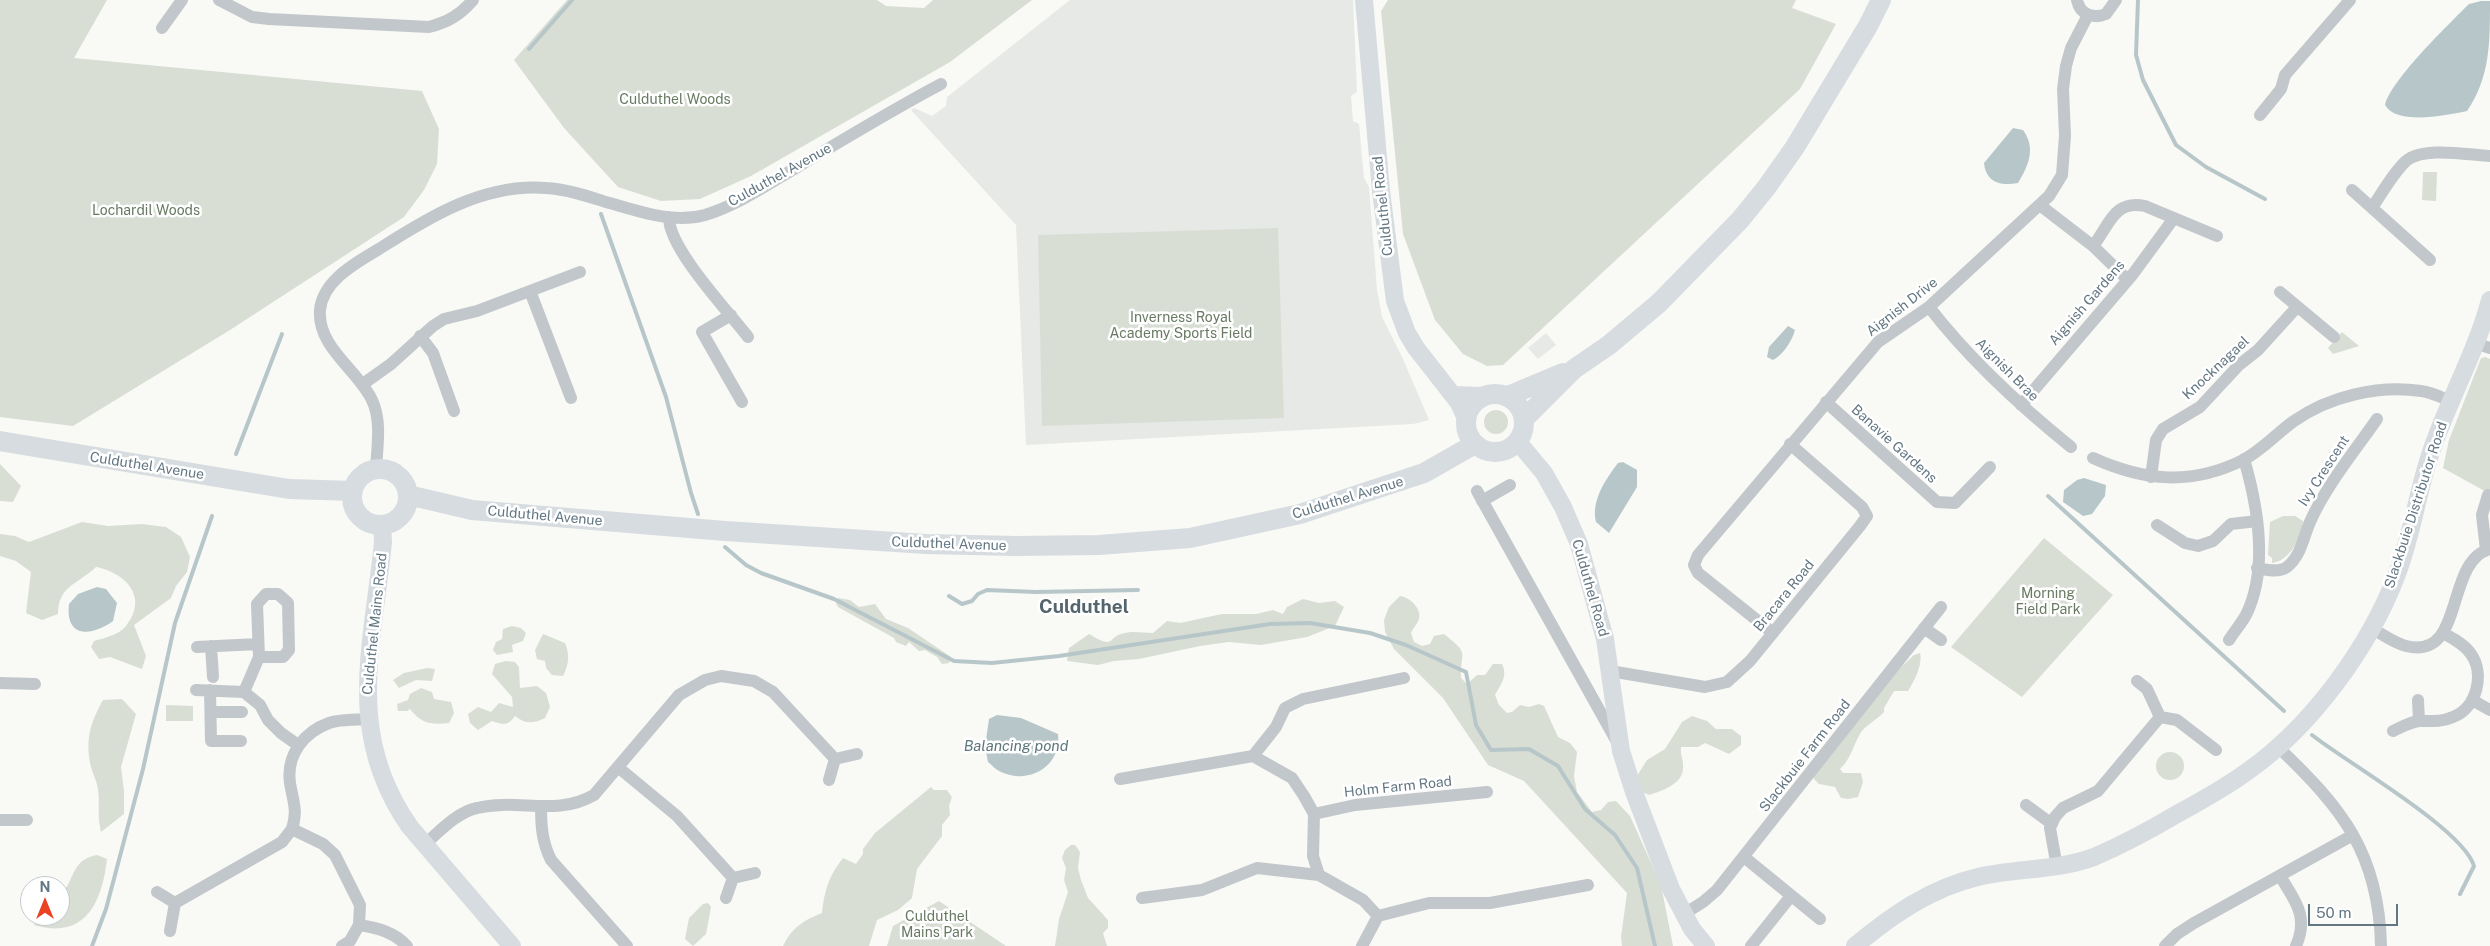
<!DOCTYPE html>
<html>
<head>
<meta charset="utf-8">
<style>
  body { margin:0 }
  #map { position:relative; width:2490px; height:946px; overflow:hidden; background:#f9f9f6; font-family:"Public Sans",sans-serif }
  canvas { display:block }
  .north { position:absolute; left:20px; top:876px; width:50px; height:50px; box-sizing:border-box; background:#fff; border:1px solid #c1c9cd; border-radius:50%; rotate:0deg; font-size:14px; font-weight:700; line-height:20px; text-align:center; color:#637783 }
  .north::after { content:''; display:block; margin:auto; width:18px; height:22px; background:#eb4224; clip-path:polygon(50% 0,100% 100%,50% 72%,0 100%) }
  .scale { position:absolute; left:2308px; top:904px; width:90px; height:22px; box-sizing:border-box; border:2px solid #637783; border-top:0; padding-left:6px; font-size:15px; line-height:18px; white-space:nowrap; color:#637783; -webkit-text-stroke:4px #fff; paint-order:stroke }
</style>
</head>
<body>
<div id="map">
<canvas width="2490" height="946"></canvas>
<div class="north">N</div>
<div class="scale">50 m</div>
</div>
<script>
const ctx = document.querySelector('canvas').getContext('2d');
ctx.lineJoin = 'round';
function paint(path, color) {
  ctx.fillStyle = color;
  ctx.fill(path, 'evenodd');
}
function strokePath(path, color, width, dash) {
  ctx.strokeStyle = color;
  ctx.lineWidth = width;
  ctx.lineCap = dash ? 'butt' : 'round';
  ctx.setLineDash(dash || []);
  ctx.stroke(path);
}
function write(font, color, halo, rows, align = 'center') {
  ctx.font = font + ' "Public Sans",sans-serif';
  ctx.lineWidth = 5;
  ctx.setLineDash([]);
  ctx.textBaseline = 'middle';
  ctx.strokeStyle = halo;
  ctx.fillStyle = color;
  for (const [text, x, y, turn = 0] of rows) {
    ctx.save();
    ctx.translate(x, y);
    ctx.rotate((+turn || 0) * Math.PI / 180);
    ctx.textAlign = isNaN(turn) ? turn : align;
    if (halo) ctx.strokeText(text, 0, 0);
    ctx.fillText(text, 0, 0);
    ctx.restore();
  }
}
paint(new Path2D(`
  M1070,0H1353L1357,92L1351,96L1353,121L1359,124L1364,178L1369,187L1377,290L1382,317L1403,359L1429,420L1413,424L1026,445L1016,225L911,110L914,108L932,116L946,106L947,97Z
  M1546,333L1556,345L1538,359L1528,348Z`), '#e7e9e7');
paint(new Path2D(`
  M0,0H107L74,58L422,91L439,129L437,164L424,190L404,217L230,330L73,426L0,417Z
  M567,0H877L886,6L924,8L933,0H1032L950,62L751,176L700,199L661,201L618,187L564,128L514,60Z
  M1388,0H1796L1792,8L1836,24L1800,89L1503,365L1487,366L1463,354L1435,320L1403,234L1381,11Z
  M2423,172H2437L2436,201L2422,200Z
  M1278,228L1284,418L1042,426L1038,235Z
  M2342,332L2359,346L2333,354L2328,348Z
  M2485,357L2490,359V494L2443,468L2449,440L2481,358Z
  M1484 422a12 12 0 1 1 24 0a12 12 0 1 1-24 0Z
  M0,464L21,486L13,502L0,501Z
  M2283,516H2295L2303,521C2302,537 2290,561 2272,563V558L2268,555L2270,522Z
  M82,522L108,526L142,524L166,527L181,537L190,557L187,572L176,586L171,598L134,625L146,656L142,669L110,657L99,659L91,647L94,641C104,638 119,635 126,626C149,597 126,573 96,567C77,585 58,586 58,614L42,620L26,613L31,572L16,561L0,556V534L15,536L29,542Z
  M2044,538L2113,595L2022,697L1951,647Z
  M1400,596C1409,597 1422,608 1419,619C1418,623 1413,628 1411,633L1414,642L1422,646L1430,644L1434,636L1444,634C1471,656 1460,649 1461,678L1467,684L1477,675H1485L1493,664H1502C1508,676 1501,684 1495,695L1499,705L1507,713L1512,712L1520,705L1529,707L1539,704L1544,706L1558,737L1570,743L1577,752L1574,776L1577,792L1592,812L1601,810L1608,802L1616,801L1630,816L1661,885L1673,946H1622L1621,937L1627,893L1524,781L1488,765L1443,698L1394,649L1385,632L1384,620L1389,607Z
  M838,598L850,600L859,607L875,604L886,619L908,628L951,657L949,663L942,664L937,657L925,650L919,651L909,642L906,646L896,642L894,638L838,607L836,603Z
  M1303,599L1319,603L1335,601L1344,607L1335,626L1307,637L1261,645L1229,642L1200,646L1139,659L1114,661L1098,665L1067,661L1069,648L1089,634C1117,651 1106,636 1125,633C1133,631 1144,633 1153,633L1167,621L1180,623L1222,614H1256L1273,610L1283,614L1287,607Z
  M512,626L521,628L526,633L523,641L512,645L513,652L497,655L493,650L496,642L502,639L503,629Z
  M543,634L565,643C570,655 569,664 563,676L552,675L546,668L545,661L537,659L535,650Z
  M1920,653C1923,664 1914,682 1908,691H1894L1884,708V712C1877,720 1865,725 1860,734C1853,746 1850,760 1840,769L1843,773H1861L1863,782L1858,797L1848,799L1841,798L1835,787L1819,784L1814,779L1813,768L1901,667L1914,655Z
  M506,661L515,662L519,667L520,688L537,686L546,693L550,707L545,718C533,724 525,724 515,716C508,726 503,725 492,721L478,730L470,723L468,714L478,707L491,712L499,703L513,707L512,697L492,674L495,664Z
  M427,668L435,669L432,681L416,680L399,688L393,680L404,673Z
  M421,688L432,692L434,699L451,702L454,713L449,723C431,725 422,724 410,709L407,711H398L397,704L408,700L410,694Z
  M122,699L136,714L121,767L124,791V814L101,832C97,815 100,804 98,789C97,782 93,774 91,767C85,740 90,723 103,700Z
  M166,705L193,706V721H166Z
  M1692,716L1707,721L1716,729H1732L1741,736V745L1729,754L1705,743L1698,747H1681C1680,755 1684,761 1683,768C1683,784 1662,791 1649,795L1640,791L1637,776L1647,760L1665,749L1682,722Z
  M2156 766a14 14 0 1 1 28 0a14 14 0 1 1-28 0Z
  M931,787L934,790H947L952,797L949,806L950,815L942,825V836L917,869L912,898L898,910L877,920L869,946H783C791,928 804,920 822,913C824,892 829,875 843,858L856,864L863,854V849L875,833Z
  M1071,845H1075L1080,852L1078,868L1081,880L1088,898L1108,920V928L1103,933L1107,946H1055L1059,919L1068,892L1064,880L1066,868L1062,858L1065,850Z
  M97,855L107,859C102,903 85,940 34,925L39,916H60V895C76,880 70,860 97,855Z
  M939,901L1006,946H887L893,926Z
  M708,903L711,907L706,934L693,946L685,939L689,918L703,904Z`), '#d9ded5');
paint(new Path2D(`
  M2481,1H2490C2490,44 2490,77 2467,111C2447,115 2397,126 2385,105C2391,80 2448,25 2469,4Z
  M2013,128L2023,130C2036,148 2029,165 2018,183C2001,186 1986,183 1984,163Z
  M1788,326L1795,330C1792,341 1783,355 1773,360L1767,357L1769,347Z
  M1623,462L1637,470V487L1609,533L1596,522C1591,501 1605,480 1618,463Z
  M2084,478L2106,485L2105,496L2092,514L2083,516L2063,502L2064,490L2077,480Z
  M97,587L106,589L117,603L113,621C91,637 65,638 69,604L78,594Z
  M997,715L1021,718L1058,734C1062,766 1029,785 1001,772C996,770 992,765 988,762L985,747L989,719Z`), '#b7c7c9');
strokePath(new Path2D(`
  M2138,0L2136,55L2143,80L2176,145L2206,167L2265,199
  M529,49L572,0
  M601,214L666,397L691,493L698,514
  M236,454L282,334
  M2048,496L2284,711
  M725,547L746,565L761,573L834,599L954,661L992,663L1059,656L1270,624L1310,623L1370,633L1406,645L1466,672L1476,725L1491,750L1529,749L1558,766L1585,809L1615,835L1637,868L1655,946
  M949,596L962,604L972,601L978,594L987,590L1036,592L1138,590
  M2312,735C2346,762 2463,829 2474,866L2460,894
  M92,946L106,909L143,769L175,623L212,516`), '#b7c7c9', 4);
strokePath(new Path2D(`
  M219,0L252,17L269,19L429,27C448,22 460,15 473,0
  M2077,0C2080,15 2094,19 2106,14L2116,0
  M162,28L182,0
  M2260,115L2281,89L2285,75L2350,0
  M2352,190L2430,260
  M2041,206L2093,246C2109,226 2114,199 2145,206L2217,236
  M2372,208C2382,193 2393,173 2406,161C2424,146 2468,155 2490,156
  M669,217C668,248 728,311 748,337
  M2093,246L2127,279
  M530,291L571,398
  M2280,292L2334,337
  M1929,307C1970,360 2019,405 2071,447
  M731,315L702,332L742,402
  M420,336L433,353L454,411
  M2475,343L2490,348
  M363,384L391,364L433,326L444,319L477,311L580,272
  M1826,402L1937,502L1955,503L1990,467
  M2021,405L2133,274L2174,218
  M2093,458C2144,481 2191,486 2243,460C2261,451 2277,433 2294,421C2330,396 2378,385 2421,391C2431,392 2441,397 2450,401
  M376,470C377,447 382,421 372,400C358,370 317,347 320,310C323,280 356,263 379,249C429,217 484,183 546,188C566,189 587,196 606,202C638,211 672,224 705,215C738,205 770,183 799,166C846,138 892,110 941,84
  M2151,477L2156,440L2163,429L2200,407L2239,365L2258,350L2297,307
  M1477,491L1616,740
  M1482,501L1510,485
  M2157,525L2185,543L2198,546L2213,541L2231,524L2257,521
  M2486,550L2482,515L2488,495
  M2257,568C2266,570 2279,573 2287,567C2301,556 2303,538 2310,522C2326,486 2354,452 2377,419
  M1924,628L1941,640
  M2371,628C2382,634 2394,643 2406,646C2466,661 2444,561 2490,549
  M1773,633L1698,573L1694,565L1698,555L1878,342L1929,307L2049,196L2062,175L2065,136L2063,89L2066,66L2071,48L2088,15
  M2229,640C2234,632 2241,624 2246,615C2269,568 2258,507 2244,459
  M211,646L213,677
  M197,647L258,644
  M1610,671L1705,687L1727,682L1750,661L1860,526L1867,516L1862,507L1790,444
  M2137,681L2147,689L2160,717L2177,720L2216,750
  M0,683L35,684
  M196,690L244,692L260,705L268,720L281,733L298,745
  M210,690L211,741H241
  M244,692L259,657L257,604L266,594H278L288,603L289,650L283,657H259
  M2418,700L2419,721
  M2472,700L2490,710
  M211,712H242
  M368,719C356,720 341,719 329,723C304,732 286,755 290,783C293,802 298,809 292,829L323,844L335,855L360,905L359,925C378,928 394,932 407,946
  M2393,731C2402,727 2410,722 2419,721C2431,721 2442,722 2453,717C2477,708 2485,674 2471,654C2464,644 2452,638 2443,633
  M2278,747C2342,808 2379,853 2381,946
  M1253,756L1276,727L1285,708L1303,699L1404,678
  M835,759L857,754
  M619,768L677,816L733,878
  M1120,779L1253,756L1292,778L1304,796L1314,814L1313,856L1319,875L1363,900L1378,916
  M2026,805L2052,824
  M541,806C541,826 542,842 551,860L627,946
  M1314,814L1355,805L1487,792
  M0,820H27
  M424,845C439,832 457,812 477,808C518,798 556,817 594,795L679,695L705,680L721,676L754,681L773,692L835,759L829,780
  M1744,857L1820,919
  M2057,867L2050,828L2055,817L2063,808L2098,791L2160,717
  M2280,876C2295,901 2309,916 2296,946
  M157,892L175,903L170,931
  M726,898L733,878L755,873
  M1142,898L1202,890L1257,868L1319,875
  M175,903L282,842L292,829
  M1684,914L1703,902L1717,890L1941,607
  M342,946L350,941L359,925
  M1362,946L1378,916L1429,903H1490L1588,885
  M1751,946L1791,896
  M2165,946L2177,934L2194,923L2353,835`), '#c2c7cb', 12);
strokePath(new Path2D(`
  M1364,0L1381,191L1395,301L1407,333L1416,348L1459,403L1466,419
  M1454,395L1483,396
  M1518,442L1544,473L1563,507L1579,544L1605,639L1621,751L1634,792L1671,889L1692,929L1706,946
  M382,525L383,542C373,645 344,734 410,827L512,946
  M1855,946C1892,915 1931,888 1978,877C2016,868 2056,871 2094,857C2122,845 2150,830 2177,814C2201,801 2226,787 2248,771C2312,726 2370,646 2397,574C2412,535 2417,494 2430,455C2447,403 2476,353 2490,300`), '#d6dcdf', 18);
strokePath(new Path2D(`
  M1466 423a29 29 0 1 1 58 0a29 29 0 1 1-58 0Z
  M1508,396L1563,373
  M1525,418L1574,369L1609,345L1659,303L1740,220L1766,188L1795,147L1868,26L1881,0
  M0,441L289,489L353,491
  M352 497a28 28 0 1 1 56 0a28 28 0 1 1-56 0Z
  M408,495L472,510L725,531L926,544L1016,546L1099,545L1190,538L1300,514L1424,473L1475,444`), '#d6dcdf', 20);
write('14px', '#687a62', '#fff', [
  ["Culduthel Woods",675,100],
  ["Lochardil Woods",146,211],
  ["Inverness Royal",1181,318],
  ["Academy Sports Field",1181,334],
  ["Morning",2048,594],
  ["Field Park",2048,610],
  ["Culduthel",937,917],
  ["Mains Park",937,933]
]);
write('14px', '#637783', '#fff', [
  ["Culduthel Avenue",780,175,-29],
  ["Culduthel Road",1383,206,-96],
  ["Aignish Gardens",2087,303,-49],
  ["Aignish Drive",1902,307,-38],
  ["Knocknagael",2216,368,-43],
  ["Aignish Brae",2007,370,45],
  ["Banavie Gardens",1894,444,42],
  ["Culduthel Avenue",147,466,9],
  ["Ivy Crescent",2324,471,-57],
  ["Culduthel Avenue",1348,498,-17],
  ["Slackbuie Distributor Road",2416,505,-72],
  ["Culduthel Avenue",545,516,5],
  ["Culduthel Avenue",949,544,2],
  ["Culduthel Road",1590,588,74],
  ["Bracara Road",1784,596,-51],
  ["Culduthel Mains Road",375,624,-84],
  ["Slackbuie Farm Road",1805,756,-52],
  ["Holm Farm Road",1398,787,-6]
]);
write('italic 15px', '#5e777c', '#fff', [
  ["Balancing pond",1016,746]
]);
write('bold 19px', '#55656d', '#fff', [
  ["Culduthel",1084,607]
]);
</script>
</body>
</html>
